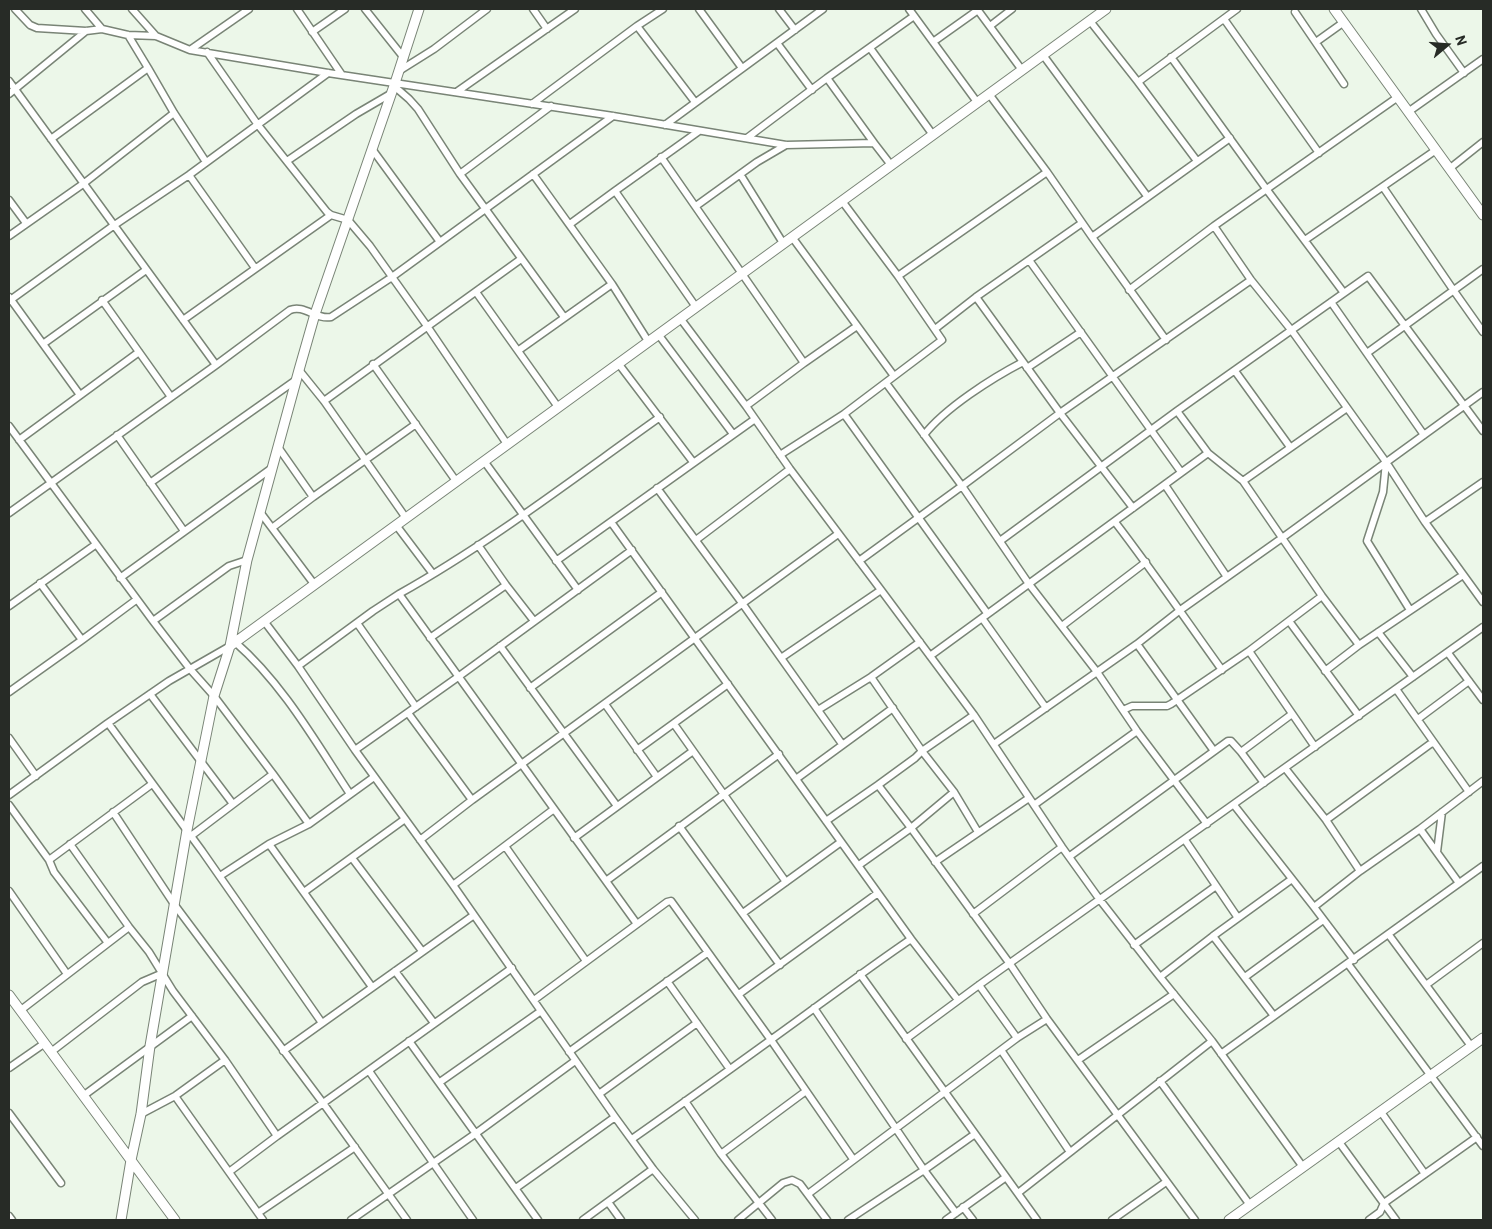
<!DOCTYPE html>
<html>
<head>
<meta charset="utf-8">
<style>
  body { margin:0 }
  #map { position:relative; width:1492px; height:1229px; overflow:hidden; background:#ecf7e9; font-family:Barlow,sans-serif }
  canvas { display:block }
  .frame { position:absolute; inset:0; border:10px solid #272b26; pointer-events:none }
  .north { position:absolute; left:1422px; top:20px; width:50px; height:50px; -webkit-text-stroke:4px #ecf7e9; paint-order:stroke; rotate:72deg; font-size:14px; font-weight:700; line-height:20px; text-align:center; color:#272b26 }
  .north::after { content:''; display:block; margin:auto; width:18px; height:22px; background:#272b26; clip-path:polygon(50% 0,100% 100%,50% 72%,0 100%) }
</style>
</head>
<body>
<div id="map">
<canvas width="1492" height="1229"></canvas>
<div class="frame"></div>
<div class="north">N</div>
</div>
<script>
const ctx = document.querySelector('canvas').getContext('2d');
ctx.lineJoin = 'round';
function strokePath(path, color, width, dash) {
  ctx.strokeStyle = color;
  ctx.lineWidth = width;
  ctx.lineCap = dash ? 'butt' : 'round';
  ctx.setLineDash(dash || []);
  ctx.stroke(path);
}
const street = new Path2D(`
  M15,9L30,25L37,28L86,31L102,29L128,35L156,36L190,50L249,9
  M85,9L102,29
  M132,9L156,36
  M297,9L342,75
  M365,9L404,58
  M533,9L547,29
  M699,9L742,68
  M779,9L795,30
  M909,9L977,102
  M977,9L1022,70
  M1421,9L1436,34L1464,73
  M1295,12L1344,84
  M1224,19L1319,153
  M1090,21L1138,82L1197,161
  M637,26L695,102
  M990,26L1012,9
  M312,32L345,9
  M933,42L978,10
  M1316,42L1344,22
  M777,43L812,90
  M870,48L933,135
  M190,50L328,73L613,116L786,145L874,143L891,165
  M207,52L258,125L327,212L331,215L348,220L370,246L427,326L507,444
  M1043,55L1147,196
  M1171,57L1267,190L1344,293
  M148,68L174,113L206,162
  M399,71L434,49L487,9
  M827,78L874,143
  M9,81L216,365
  M1138,82L1237,9
  M394,86L409,99L418,109L460,174L564,317
  M458,91L575,9
  M9,94L86,31
  M989,94L1047,172L1092,237L1166,340
  M532,104L637,26L663,9
  M1408,112L1483,59
  M665,125L823,9
  M747,138L827,78L914,16
  M51,139L148,68L128,35
  M372,149L440,242
  M661,157L804,363
  M287,161L356,114L392,93
  M1449,169L1483,142
  M460,174L551,106
  M533,174L612,284L648,341
  M740,174L783,243
  M189,175L255,268
  M1383,187L1454,291L1483,332
  M615,191L696,307
  M9,200L26,223
  M696,206L757,162L786,145
  M570,224L615,191L699,131
  M1214,226L1251,280L1292,331L1386,462L1425,522L1483,602
  M9,236L83,184L174,113
  M792,237L894,376
  M1092,237L1230,138
  M1305,240L1436,150
  M1029,260L1181,472
  M898,276L1047,172
  M1129,290L1214,226L1398,97
  M476,292L558,407
  M9,297L80,395
  M976,297L1060,413L1133,508
  M102,300L171,397
  M9,301L113,226L189,175L328,73
  M1331,302L1424,435
  M680,318L746,406L790,469L881,590L974,715L1062,847L1100,900L1160,977L1212,1041L1303,1167
  M183,320L331,215
  M935,329L976,297L1082,223
  M658,334L733,434
  M43,344L146,270
  M519,350L612,284
  M1367,353L1483,269
  M618,363L693,462
  M373,364L456,481
  M1027,368L1081,332
  M299,370L324,401L406,518
  M1235,371L1290,447
  M886,383L962,486L1029,584L1097,672L1137,731L1207,824
  M324,401L521,259
  M746,406L804,363L857,326
  M1177,411L1208,453L1243,481L1322,596L1359,645
  M844,414L987,613
  M9,426L153,621L190,669L214,696L273,774L309,824
  M117,435L184,531
  M924,435C945,408 992,378 1023,362
  M19,440L139,352
  M278,447L313,497
  M780,455L844,414L942,340L898,276L842,201
  M484,461L578,590
  M1386,462L1383,492L1367,541L1410,610
  M1243,481L1347,408
  M150,483L296,380
  M1165,485L1227,577
  M657,488L742,603L842,744
  M260,512L314,584
  M9,513L216,365L290,310C304,304 316,320 331,317L392,277L613,116
  M611,522L911,939L958,1000
  M1115,522C1152,570 1186,620 1222,670
  M1425,522L1483,482
  M396,525L433,574
  M272,528L313,497L416,424
  M696,540L790,469
  M1000,541L1177,411L1368,276L1483,431
  M478,545L506,585L534,621
  M556,561L755,419
  M859,561L962,486L1060,413L1251,280
  M120,578L272,468
  M40,583L82,640
  M399,594C490,543 574,478 660,417
  M9,606L95,545
  M982,618L1046,708
  M153,621L229,566L247,560
  M264,621L298,666L355,750L453,885L615,1117L653,1169L695,1220
  M1289,621L1359,716
  M357,623L416,707
  M1062,626L1146,562
  M1378,632L1413,677
  M430,638L506,585
  M235,642C283,684 315,741 350,794
  M1137,644L1214,751
  M500,646L617,806
  M1249,651L1315,747
  M1448,653L1483,700
  M930,656C1022,588 1116,521 1208,453
  M781,658L881,590
  M298,666L373,611L399,594L637,924
  M1325,671L1359,645L1463,575
  M871,677L922,751L954,792L978,832
  M530,688L662,592
  M1396,689L1469,792
  M9,692L82,640L136,600
  M150,694L233,804
  M605,704L657,777
  M818,710L871,677L920,642
  M1123,710L1132,706H1167L1171,704L1249,651L1322,596
  M408,713L472,800
  M1418,719L1469,681
  M108,723L202,851L322,1023
  M674,724L786,882
  M9,738L36,776
  M994,744L1137,644L1179,611L1282,538L1483,392
  M355,750L458,677L632,550
  M637,750L728,684
  M1241,752L1292,714
  M1285,768L1326,820L1360,871
  M796,779L893,708
  M878,785L911,828L1010,964L1047,1019L1195,1220
  M9,795L108,723L169,681L230,646
  M9,805L49,860L54,872L108,943
  M1034,805L1137,731
  M1234,805L1314,907L1354,960
  M113,812L174,904L323,1103L407,1220
  M1326,820L1433,742
  M826,821L878,785L915,758L922,751L974,715
  M679,826L780,965
  M1420,829L1459,883
  M191,836L273,774
  M574,838L693,751
  M420,840L472,800L838,534
  M1185,840L1238,918
  M70,844L129,927L149,952L173,991L225,1060L277,1136
  M269,844L309,824L374,777
  M505,846L586,961
  M1437,852L1442,812
  M1070,856L1228,741H1231L1241,752L1264,783
  M352,858L422,951
  M49,860L152,784
  M935,862L1029,798
  M859,865L911,828L954,792
  M220,876L269,844L372,987
  M606,881L779,754
  M453,885L554,809
  M9,891L67,974
  M304,892L405,819
  M1314,907L1360,871L1420,829L1483,781
  M743,913L841,842
  M973,914L1062,847
  M1389,935L1471,1046
  M1213,936L1274,1016
  M1134,945L1216,886
  M1348,964L1483,1146
  M395,971L434,1023
  M860,974L1037,1220
  M1160,977L1213,936L1292,879
  M1245,977L1323,920
  M667,981L729,1068
  M979,985L1017,1038
  M1426,985L1483,943
  M739,994L878,893
  M534,1000L667,902L671,901L771,1040L853,1159
  M814,1008L924,1170L956,1213
  M21,1010L129,927
  M906,1039L979,985L1483,627
  M409,1041L538,1220
  M1001,1050L1070,1152
  M283,1051L474,915
  M51,1052L142,982L163,973
  M569,1052L707,953
  M1221,1054L1483,866
  M1078,1060L1174,994
  M9,1068L45,1043
  M369,1071L473,1220
  M1160,1081L1250,1205
  M440,1082L541,1011
  M599,1094L697,1023
  M83,1096L192,1016
  M175,1096L263,1220
  M685,1101L721,1154L772,1220
  M1381,1112L1425,1174
  M9,1113L61,1183
  M141,1114L175,1096L225,1060
  M632,1139C679,1106 725,1073 772,1039C818,1006 864,971 911,939
  M1339,1142L1396,1220
  M721,1154L806,1091
  M229,1172L277,1136L512,968
  M516,1188L615,1117
  M1018,1193L1212,1041
  M808,1194L1017,1038L1047,1019
  M608,1202L621,1220
  M963,1207L973,1220
  M258,1213L355,1147
  M9,1216L12,1220
  M351,1220L475,1134L575,1061
  M583,1220L653,1169
  M738,1220L783,1183L792,1180L800,1184L827,1220
  M848,1220L924,1170L975,1134
  M946,1220L1006,1177
  M1112,1220L1166,1182
  M1369,1220L1380,1212L1384,1203L1477,1137`);
const secondary = new Path2D(`
  M1334,9L1483,215
  M230,646L1106,9
  M9,995L175,1220
  M121,1220L131,1160L141,1114L150,1046L187,830L214,696L230,646L247,560L299,370L315,314L395,83L419,9
  M1229,1220L1483,1038`);
strokePath(street, '#798476', 9);
strokePath(secondary, '#798476', 11);
strokePath(street, '#fff', 6);
strokePath(secondary, '#fff', 9);
</script>
</body>
</html>
